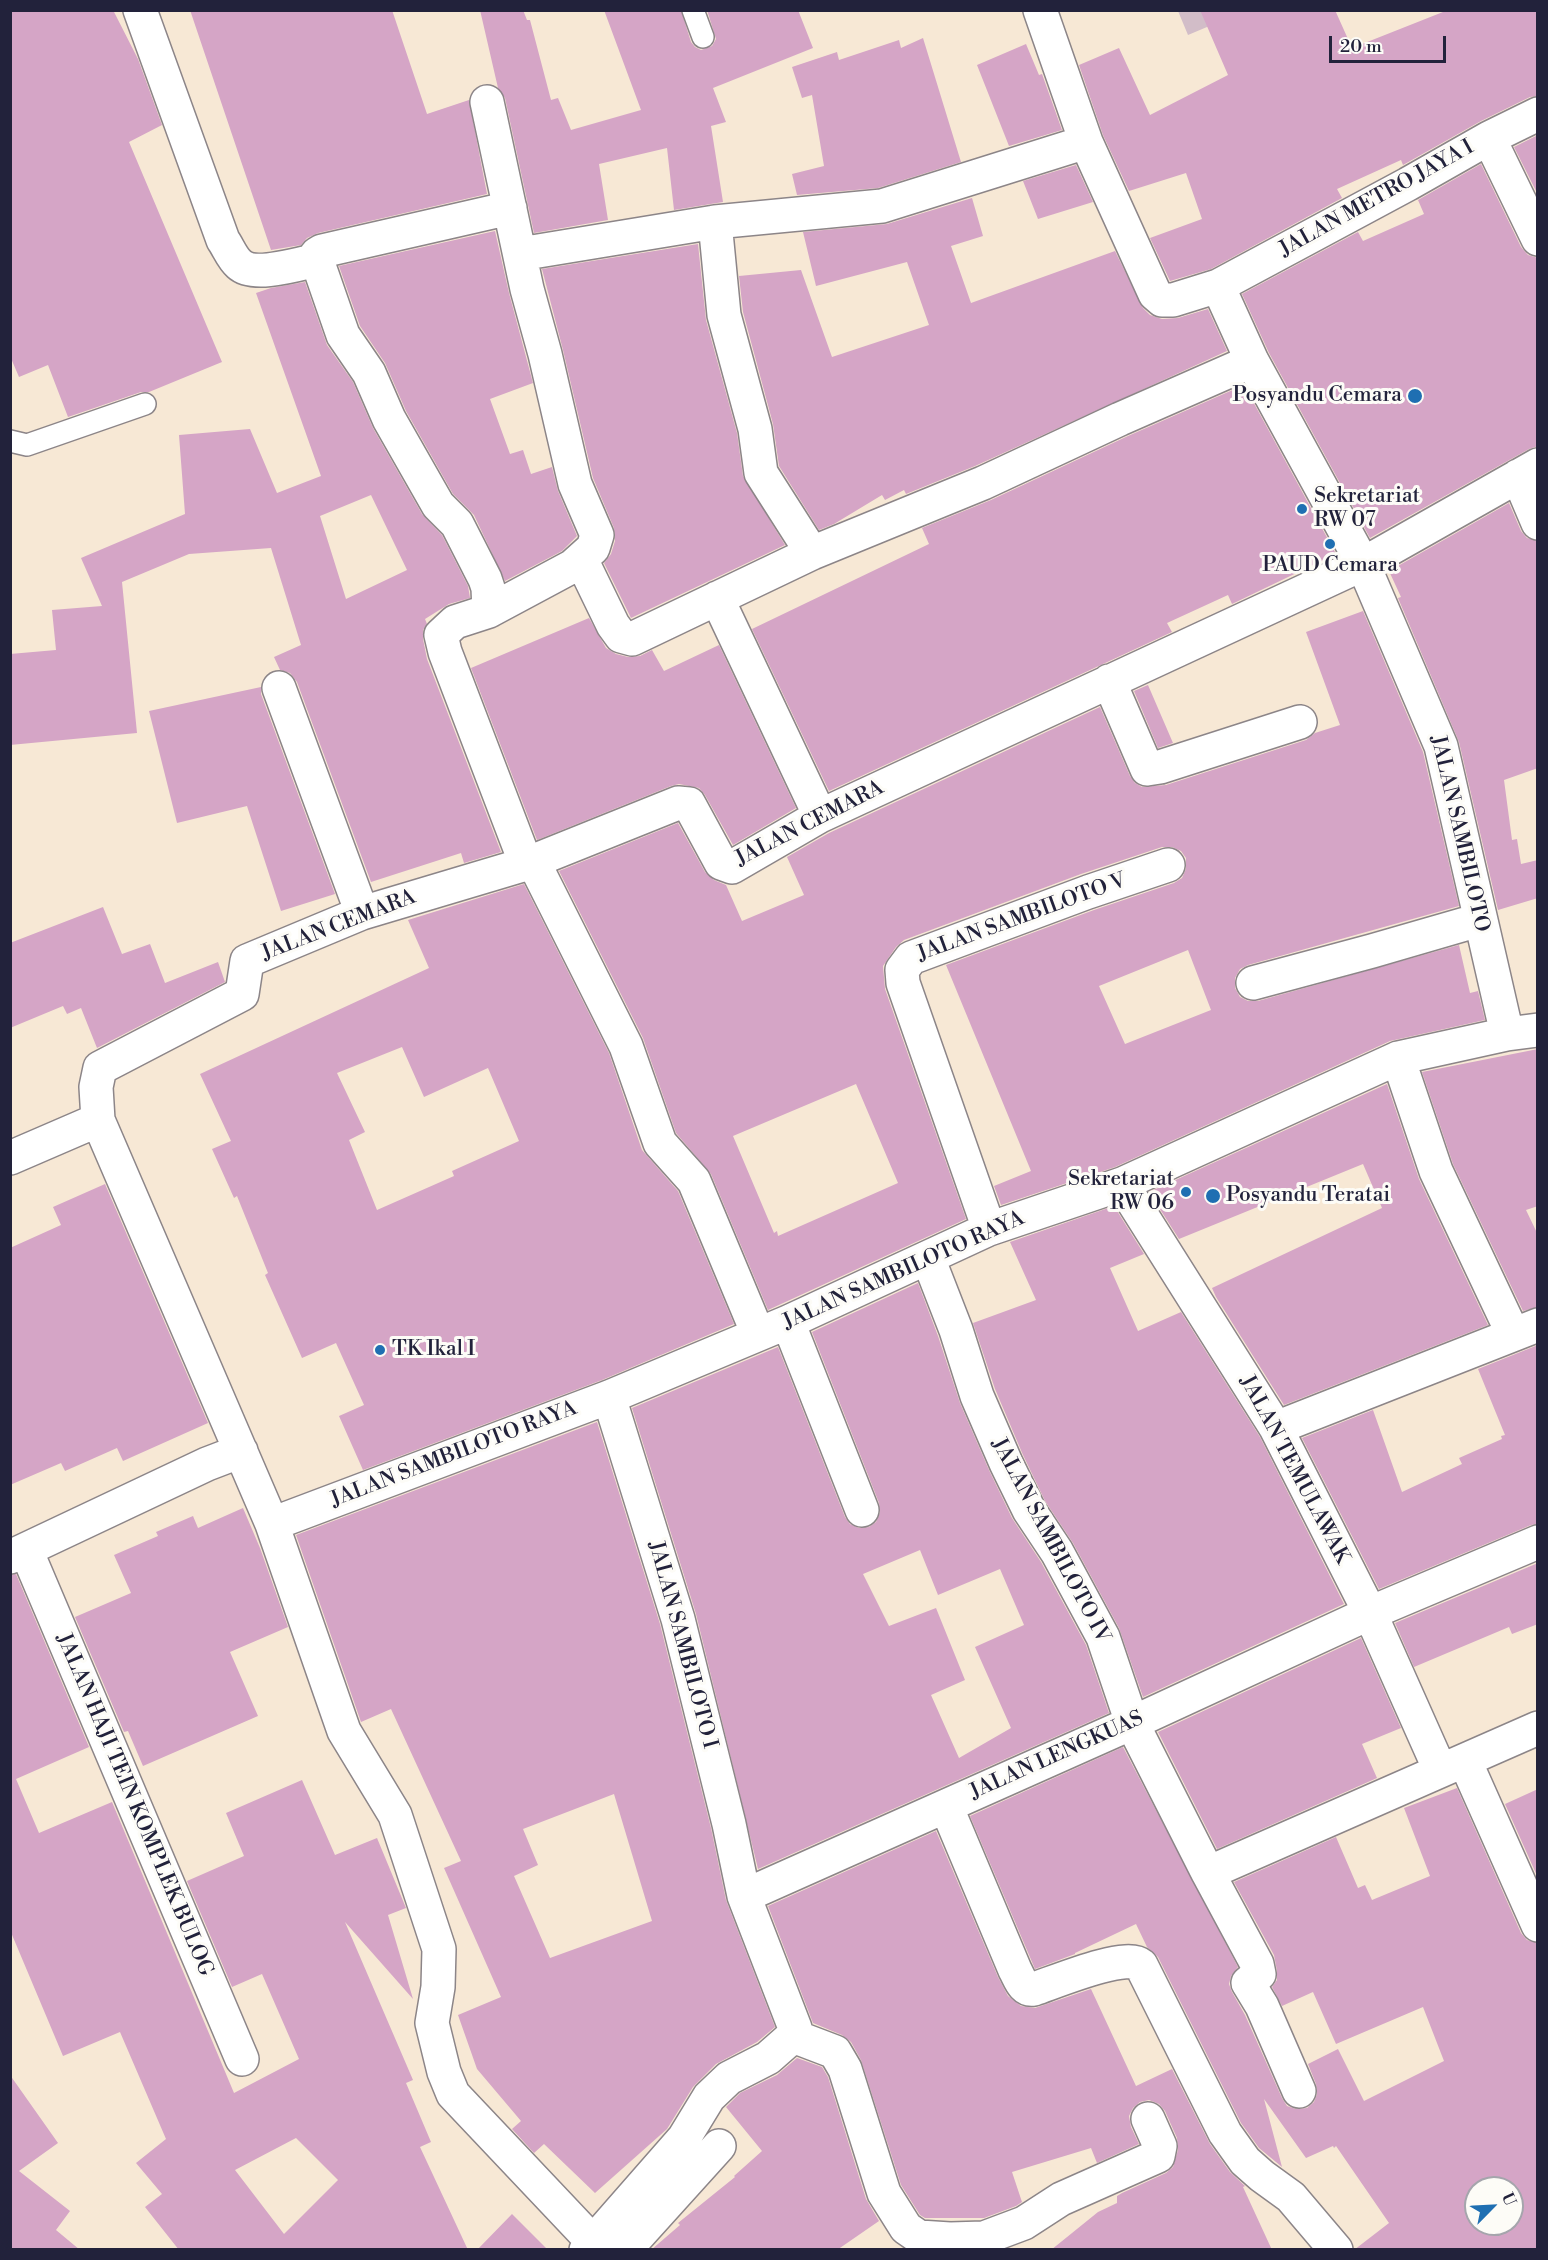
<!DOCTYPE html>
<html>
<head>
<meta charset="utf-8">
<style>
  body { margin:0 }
  #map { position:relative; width:1548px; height:2260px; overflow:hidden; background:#f7e8d5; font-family:"Libre Bodoni",serif }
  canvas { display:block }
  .frame { position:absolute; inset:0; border:12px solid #22223b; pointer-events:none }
  .north { position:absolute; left:1464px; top:2176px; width:60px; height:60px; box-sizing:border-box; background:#fdfcf7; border:2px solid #a5a5ac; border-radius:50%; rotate:66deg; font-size:16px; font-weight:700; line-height:24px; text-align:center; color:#22223b }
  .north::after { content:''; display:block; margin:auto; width:21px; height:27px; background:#1f6fb2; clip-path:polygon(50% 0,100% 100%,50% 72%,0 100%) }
  .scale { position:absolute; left:1329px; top:36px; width:117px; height:27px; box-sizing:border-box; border:3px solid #22223b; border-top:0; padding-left:8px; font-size:18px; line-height:21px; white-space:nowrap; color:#22223b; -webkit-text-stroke:4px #fdfcf7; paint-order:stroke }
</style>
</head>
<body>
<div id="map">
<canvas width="1548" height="2260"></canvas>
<div class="frame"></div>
<div class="north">U</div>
<div class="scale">20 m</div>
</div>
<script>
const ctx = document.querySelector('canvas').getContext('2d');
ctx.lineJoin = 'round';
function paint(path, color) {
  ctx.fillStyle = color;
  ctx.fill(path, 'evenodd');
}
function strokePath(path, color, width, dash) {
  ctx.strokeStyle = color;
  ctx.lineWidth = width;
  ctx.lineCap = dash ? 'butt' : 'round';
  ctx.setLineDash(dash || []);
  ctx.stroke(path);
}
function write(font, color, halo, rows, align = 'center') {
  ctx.font = font + ' "Libre Bodoni",serif';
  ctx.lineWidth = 6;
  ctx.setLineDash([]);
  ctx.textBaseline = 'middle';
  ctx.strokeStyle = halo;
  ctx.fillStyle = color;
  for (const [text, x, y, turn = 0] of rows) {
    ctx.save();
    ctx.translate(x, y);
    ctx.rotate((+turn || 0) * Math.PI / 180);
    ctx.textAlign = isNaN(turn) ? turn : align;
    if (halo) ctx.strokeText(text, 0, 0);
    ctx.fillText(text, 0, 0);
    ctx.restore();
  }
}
paint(new Path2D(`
  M1178,11H1245L1188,35Z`), '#d2bdc8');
paint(new Path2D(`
  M10,10H113L138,59L162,125L129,142L222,362L149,392H141L68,417L48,365L19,377L10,356Z
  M190,10H392L427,114L469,100L487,194L318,233L307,238L301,245L271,250Z
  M480,10H523L527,20H530L551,100L558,98L571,130L641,110L604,10H681L691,42L695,47L701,50L712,46L716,39L707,10H798L813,48L713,88L726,122L711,126L723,202L674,210L667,148L599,164L608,220L534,233L505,98L498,88Z
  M1200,10H1335L1352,48L1448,10H1538V96L1530,97L1481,121L1403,165L1401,160L1337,189L1342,198L1211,269L1170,281L1150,238L1202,219L1186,173L1129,191L1103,135L1079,65L1119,48L1150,115L1228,75Z
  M923,38L961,162L878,188L797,195L792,174L824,166L812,95L802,98L792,67L837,52L839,60L899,40L901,48Z
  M1026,44L1039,75L1042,74L1062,130L1009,146L977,65Z
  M1538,135V195L1514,147Z
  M1481,164L1521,247L1528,255L1538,258V446L1529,449L1370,538L1269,353L1242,294L1358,232L1363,241L1424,214L1418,200Z
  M1076,165L1093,202L1038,219L1023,181Z
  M972,198L983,236L951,246L971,303L1115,251L1143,308L1150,315L1162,319L1178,318L1208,309L1227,351L975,466L906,494L904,490L885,500L882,495L834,524L819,530L779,466L773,424L743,312L739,276L801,270L832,357L929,325L907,262L816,286L803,232L887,224Z
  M495,231L509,293L533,383L490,399L510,454L523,450L531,474L552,467L558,491L577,536L562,551L505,581L474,515L453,494L406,411L385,363L360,326L339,266Z
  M698,244L706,320L737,433L743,476L785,545L631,618L604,563L611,554L615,541L614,528L593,478L563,350L542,269Z
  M305,282L327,345L353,382L373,428L422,514L442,535L468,586L470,598L449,604L425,619L427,624L423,630V639L427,659L501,852L464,863L461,853L371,882L297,682L290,673L280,670L274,657L301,645L271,548L189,554L122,582L137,733L10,745V654L56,650L52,610L102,606L81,558L185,514L179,435L250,429L277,493L321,476L256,293L271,288ZM371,495L407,570L346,599L320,516Z
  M1244,385L1336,554L1232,604L1228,595L1167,623L1172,632L829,791L752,629L929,544L922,528L991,500L1128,436Z
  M1509,503L1521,531L1527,538L1538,541V768L1504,780L1512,840L1517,839L1521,864L1538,860V898L1498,910L1459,742L1398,598L1401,597L1389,571Z
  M1363,611L1423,752L1459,906L1248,965L1240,969L1235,978V988L1240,997L1248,1001H1258L1459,945L1470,993L1478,991L1485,1020L1390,1041L1115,1167L1001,1205L994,1186L1031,1171L946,965L1094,910L1174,883L1182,878L1186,869V858L1181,851L1172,847H1162L1081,874L904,940L896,947L883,966L885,989L966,1219L768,1310L711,1174L676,1133L643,1038L559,871L678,823L705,872L714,880L726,885L742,921L804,895L787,857L829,833L1100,707L1130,776L1135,783L1142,787L1166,785L1306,740L1315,733L1340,725L1306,632ZM1188,950L1211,1010L1125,1044L1099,986ZM856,1084L898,1183L778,1236L777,1231L774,1233L733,1136Z
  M589,618L606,648L616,654L628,657L640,656L652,650L664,671L719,645L796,808L733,845L705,795L699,788L679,784L671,786L537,840L471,668Z
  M1148,685L1173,743L1158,748L1134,691Z
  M261,687V694L335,894L281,911L247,806L177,823L149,711Z
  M524,884L609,1053L642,1150L678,1191L734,1324L602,1380L363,1470L339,1416L364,1405L336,1343L302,1358L265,1275L268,1273L237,1196L234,1198L212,1149L231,1141L200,1074L429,968L408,920ZM402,1047L424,1097L488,1068L519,1141L452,1171L454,1176L377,1210L349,1140L365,1132L337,1073Z
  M103,907L122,954L150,944L165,983L218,962L225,982L97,1048L81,1008L67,1014L63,1006L10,1028V943Z
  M1538,1049V1206L1526,1210L1538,1235V1307L1523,1311L1453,1164L1422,1072Z
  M1387,1084L1419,1179L1488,1325L1284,1405L1216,1297L1212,1288L1382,1208L1363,1164L1179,1239L1149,1192Z
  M105,1184L208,1423L123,1461L117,1448L65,1471L61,1463L10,1485V1248L61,1225L53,1207Z
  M1114,1206L1144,1254L1110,1268L1138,1331L1181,1312L1260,1437L1344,1604L1143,1697L1119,1628L1073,1543L1045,1501L1023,1455L995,1389L973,1323L1036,1300L1010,1242Z
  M918,1283L938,1336L960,1403L989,1470L1012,1518L1041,1562L1086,1645L1109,1713L758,1869L696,1614L632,1408L778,1347L845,1517L850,1524L859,1528L869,1527L876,1522L880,1513L879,1503L812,1332ZM920,1550L938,1595L1000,1569L1024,1625L975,1647L1011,1728L959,1758L931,1695L965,1680L936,1608L889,1626L863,1574Z
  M1538,1345V1524L1531,1525L1379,1589L1302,1438L1373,1410L1402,1492L1462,1464L1459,1458L1502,1439L1501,1436L1505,1435L1478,1369Z
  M597,1422L660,1624L711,1828L726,1900L775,2027L757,2042L716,2064L693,2087L667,2129L595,2193L544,2144L534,2153L512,2129L521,2121L477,2069L458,2015L501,1997L444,1868L461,1861L391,1709L361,1722L296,1535ZM614,1794L652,1921L550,1958L514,1876L538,1865L523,1829Z
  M243,1508L260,1548L288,1627L230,1652L258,1716L143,1766L128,1731L124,1732L75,1617L131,1593L114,1555L158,1536L156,1532L193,1516L198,1528Z
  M1538,1563V1624L1512,1634L1509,1627L1414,1667L1395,1623Z
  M16,1574L89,1747L16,1779L39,1833L112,1802L234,2093L299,2059L262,1974L232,1987L187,1881L244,1856L226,1813L302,1780L335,1855L377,1838L406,1908L388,1915L413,1999L345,1922L413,2080L406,2083L431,2142L420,2147L468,2250H179L145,2207L162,2194L136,2163L166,2139L120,2032L63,2056L10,1930V1575ZM296,2138L338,2180L284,2234L235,2170Z
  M1361,1638L1401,1728L1362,1744L1377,1778L1217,1849L1158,1732Z
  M1123,1747L1238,1967L1231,1976L1229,1984L1232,1992L1245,2015L1282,2098L1287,2106L1296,2109L1307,2108L1314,2102L1317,2094L1316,2084L1308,2064L1338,2049L1364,2101L1444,2061L1423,2007L1336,2044L1313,1992L1282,2006L1272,1987L1277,1980V1971L1274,1955L1234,1882L1336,1837L1358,1888L1365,1885L1372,1900L1430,1876L1404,1808L1457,1788L1521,1933L1527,1940L1538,1943V2250H1354L1389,2223L1336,2146L1334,2148L1333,2146L1306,2158L1264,2099L1282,2167L1259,2148L1241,2123L1158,1957L1147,1947L1136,1924L1075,1953V1954L1035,1969L970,1816ZM1476,2188H1512V2224H1476Z
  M1538,1789V1878L1505,1804Z
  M936,1831L998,1977L1008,1996L1021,2006L1035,2008L1091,1989L1136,2086L1172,2069L1210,2144L1230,2172L1245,2186L1243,2187L1272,2250H1051L1098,2212L1117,2203V2196L1122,2193L1166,2173L1173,2167L1178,2150L1177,2138L1165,2111L1159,2104L1149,2100L1140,2102L1133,2108L1129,2116L1131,2127L1139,2144L1097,2163L1091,2148L1012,2172L1022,2202L1016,2206L984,2218H925L920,2215L901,2185L861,2060L851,2042L842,2035L813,2023L768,1906Z
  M797,2058L822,2067L828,2077L866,2199L879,2221L837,2250H651L680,2225L678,2223L735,2177L734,2176L762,2151L726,2107L740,2093L777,2075Z
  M10,2075L58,2143L19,2171L70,2211L56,2230L80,2250H10Z
  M512,2214L548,2250H477Z`), '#d5a5c6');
const service = new Path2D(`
  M693,10L703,37
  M10,441L27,445L145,404`);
const minor = new Path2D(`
  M140,10L223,240C228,247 232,258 239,264C254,278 298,264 317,260
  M1040,10L1086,142L1155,294L1162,300H1173L1218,286L1408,184L1489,138L1538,114
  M487,102L527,289L545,354L575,484L597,535L593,548L573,566L489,611L455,622L441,635L445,652L526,864
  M1489,138L1538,239
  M715,222L724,315L755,429L761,473L812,553
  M520,254L715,222L882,206L1086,142
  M1218,286L1252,361L1363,564L1441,746L1507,1034
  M1518,476L1538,523
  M581,559L613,625L621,636L632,639L812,553L983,483L1120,419L1252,361
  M717,598L820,816
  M489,611L488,588L485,579L457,524L438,505L389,419L369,373L343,335L317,260V254L322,251L510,208
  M1109,681L1147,769L1160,767L1300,722
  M279,688L362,913
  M533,861L626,1046L660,1143L694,1181L758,1334
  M1253,983L1372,951L1479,920
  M1398,1058L1436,1171L1513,1334
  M10,1158L98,1120
  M1122,1184L1276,1428L1370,1613L1440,1770
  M989,1229L903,983L902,970L911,958L1088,892L1168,865
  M928,1258L956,1330L977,1396L1006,1463L1029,1510L1057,1552L1103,1637L1132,1723L1208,1873L1257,1964L1259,1974L1248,1983L1262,2006L1299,2091
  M788,1322L862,1510
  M1276,1428L1538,1325
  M272,1524L609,1397L788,1322L989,1229L1122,1184L1398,1058L1507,1034L1538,1030
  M26,1550L242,2059
  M10,1557L207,1464L241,1451
  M1465,1761L1538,1925
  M946,1806L1015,1970C1020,1979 1023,1991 1034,1989C1055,1982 1126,1952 1141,1965L1225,2133L1245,2161L1262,2176L1291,2197L1336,2250
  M1208,1873L1538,1728
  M744,1896L1132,1723L1370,1613L1538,1542
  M793,2036L835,2052L845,2069L884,2193L906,2228L919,2237L950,2239L984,2238L1024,2223L1061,2199L1158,2156L1160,2146L1148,2119
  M593,2242L453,2094L444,2072L432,2023L438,1987L439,1949L395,1815L344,1731L272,1524L98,1120L96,1087L100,1068L242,994L247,961L362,913L526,864L678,803L689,804L721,863L732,867L820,816L1363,564L1538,465
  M586,2250L684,2138L709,2097L729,2078L768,2058L793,2036L795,2028L744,1896L729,1824L678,1619L609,1397
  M625,2250L719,2146`);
strokePath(service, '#8c8588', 24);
strokePath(minor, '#8c8588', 36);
strokePath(service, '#fff', 21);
strokePath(minor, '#fff', 33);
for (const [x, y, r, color] of [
  [1415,396,8,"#1f6fb2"],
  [1302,509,6,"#1f6fb2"],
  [1330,544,6,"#1f6fb2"],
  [1186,1192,6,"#1f6fb2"],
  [1213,1196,8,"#1f6fb2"],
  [380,1350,6,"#1f6fb2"]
]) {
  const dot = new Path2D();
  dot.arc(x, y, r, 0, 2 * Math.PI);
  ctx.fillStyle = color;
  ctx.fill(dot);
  strokePath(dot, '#fdfcf7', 2);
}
write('21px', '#22223b', '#fdfcf7', [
  ["JALAN METRO JAYA I",1377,199,-29],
  ["JALAN CEMARA",810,824,-27],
  ["JALAN SAMBILOTO",1459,834,77],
  ["JALAN SAMBILOTO V",1022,918,-20],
  ["JALAN CEMARA",339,926,-21],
  ["JALAN SAMBILOTO RAYA",904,1271,-24],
  ["JALAN SAMBILOTO RAYA",454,1455,-21],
  ["JALAN TEMULAWAK",1294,1470,62],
  ["JALAN SAMBILOTO IV",1050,1541,62],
  ["JALAN SAMBILOTO I",682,1645,75],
  ["JALAN LENGKUAS",1057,1756,-24],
  ["JALAN HAJI TEIN KOMPLEK BULOG",134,1805,67]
]);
write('21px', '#22223b', '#fdfcf7', [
  ["Posyandu Cemara",1402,396,"right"],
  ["Sekretariat",1314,497],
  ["RW 07",1314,521],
  ["PAUD Cemara",1330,566,"center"],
  ["Sekretariat",1174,1180,"right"],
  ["RW 06",1174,1204,"right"],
  ["Posyandu Teratai",1226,1196],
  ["TK Ikal I",392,1350]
], 'left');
</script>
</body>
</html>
